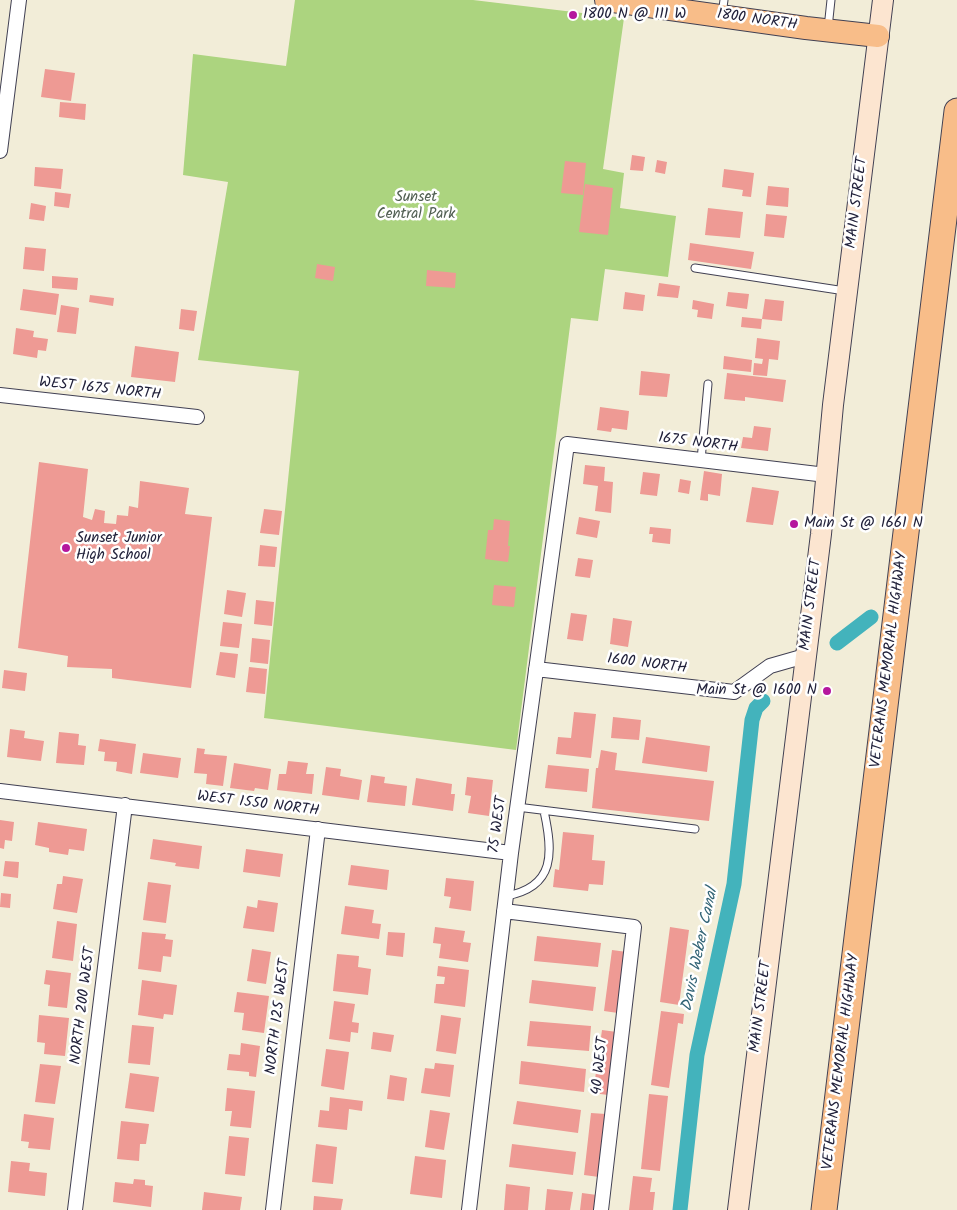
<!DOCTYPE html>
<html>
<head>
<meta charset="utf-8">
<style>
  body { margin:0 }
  canvas { display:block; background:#f2edd8 }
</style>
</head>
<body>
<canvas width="957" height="1210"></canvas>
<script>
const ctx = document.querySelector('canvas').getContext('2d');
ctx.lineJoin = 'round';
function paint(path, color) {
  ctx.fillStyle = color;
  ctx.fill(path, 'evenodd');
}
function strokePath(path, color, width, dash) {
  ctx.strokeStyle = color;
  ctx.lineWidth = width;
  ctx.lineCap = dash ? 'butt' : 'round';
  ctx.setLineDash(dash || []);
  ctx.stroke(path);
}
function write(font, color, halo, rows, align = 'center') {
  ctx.font = font + ' Kalam,sans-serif';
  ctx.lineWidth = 5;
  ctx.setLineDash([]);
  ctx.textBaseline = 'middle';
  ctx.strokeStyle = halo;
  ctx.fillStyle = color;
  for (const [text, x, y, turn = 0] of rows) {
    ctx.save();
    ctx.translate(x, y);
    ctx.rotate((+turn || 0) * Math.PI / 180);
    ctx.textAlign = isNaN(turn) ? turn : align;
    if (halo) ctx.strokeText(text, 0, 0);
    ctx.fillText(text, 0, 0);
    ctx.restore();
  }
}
paint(new Path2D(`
  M295,0H473L624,18L603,169L624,173L620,208L676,216L668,277L605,269L598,321L571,318L516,750L264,718L299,371L198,360L228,182L183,175L193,54L286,66Z`), '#acd47f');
strokePath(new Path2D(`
  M837,643L871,617
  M680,1210L697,1055L734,884L752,720L756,708L763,701`), '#43b3bc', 15);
paint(new Path2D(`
  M45,69L75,73L71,101L41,97Z
  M60,102L86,104L85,120L59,117Z
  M632,155L645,157L643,171L630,170Z
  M657,160L667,162L665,174L655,172Z
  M565,161L586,163L583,195L561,193Z
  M35,167L63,169L61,189L34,186Z
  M724,169L754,173L751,197L742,196L743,190L722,187Z
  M585,184L613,188L608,235L579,232Z
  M768,186L789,188L788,207L766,205Z
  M55,192L71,194L69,208L54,206Z
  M31,203L46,206L44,221L29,219Z
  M708,208L743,212L740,238L705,235Z
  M766,214L787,216L784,238L764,236Z
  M690,243L754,252L751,269L688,260Z
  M25,247L46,249L44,271L23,269Z
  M317,264L335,267L333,281L315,278Z
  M427,270L456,273L455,288L426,286Z
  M52,276L78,278L77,290L52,288Z
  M659,283L680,286L678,298L657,296Z
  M23,289L59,294L56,315L20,310Z
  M625,292L645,295L643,311L623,309Z
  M728,292L749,294L747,309L726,306Z
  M90,295L114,298L113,306L89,302Z
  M765,299L784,301L782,321L762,319Z
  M693,300L714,304L712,319L697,317L698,310L692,309Z
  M61,305L79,308L76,334L57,332Z
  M181,309L197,311L194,331L179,329Z
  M742,317L762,319L761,329L741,327Z
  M16,328L34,331L33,337L48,339L46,351L38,350L37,358L13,354Z
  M757,338L780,341L778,360L769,359L767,376L753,375L754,363L762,364L763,359L755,358Z
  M135,346L179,352L175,382L131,377Z
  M724,356L752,360L751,372L723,369Z
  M641,371L670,374L667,397L639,395Z
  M727,373L786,380L783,402L745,397V401L724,399Z
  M600,407L629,411L627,430L612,428L611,432L597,430Z
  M754,426L771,428L768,451L741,448L743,437L752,438Z
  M39,462L88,469L83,517L92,520L95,509L105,511L104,523L116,524L117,515L128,516L129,506L138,508L140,481L189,488L185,514L212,517L191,688L112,678V669L67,667L68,656L18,648Z
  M585,465L605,467L604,481L613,482L611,513L595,511L598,486L583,484Z
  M704,471L722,474L720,496L708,494V501L700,500Z
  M643,472L660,474L657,496L640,494Z
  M680,479L691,481L689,494L678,492Z
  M752,487L779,491L773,525L746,522Z
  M264,509L282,511L279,535L260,533Z
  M579,517L600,521L597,538L576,534Z
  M494,519L510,521L508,546H510L508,562L485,559L488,530H493Z
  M650,527L671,529L670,544L652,542L653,534H649Z
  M260,545L277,547L275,567L258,566Z
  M578,558L593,560L590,578L575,576Z
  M494,585L516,587L514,607L492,605Z
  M227,590L246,593L242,617L224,614Z
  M256,600L274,602L272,626L254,624Z
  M571,613L587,615L583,641L567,639Z
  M613,618L632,621L628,647L610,644Z
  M223,622L242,624L239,648L220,646Z
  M252,638L270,640L268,664L250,662Z
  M220,652L238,654L235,678L216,675Z
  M249,667L267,669L265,694L246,692Z
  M4,670L27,673L25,691L2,688Z
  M574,712L596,714L591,758L556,754L558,737L571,738Z
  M613,717L641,720L639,740L611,738Z
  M10,729L25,731L24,738L44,741L41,761L7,757Z
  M59,732L79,734L78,745L86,746L84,765L56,763Z
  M646,737L710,746L707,772L642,763Z
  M100,739L136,744L132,774L116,771L117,762L104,761L105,752L98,751Z
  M197,748L205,749L204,754L227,756L223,786L206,784L207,774L194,773Z
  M601,750L617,753L615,770L714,781L709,821L592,808L596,768H598Z
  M143,753L181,758L178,778L140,773Z
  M288,761L308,763L306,774H314L312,794L277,790L279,774H286Z
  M234,763L271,769L268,790L255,788L254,791L230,788Z
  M548,765L589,769L587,792L545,788Z
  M326,767L341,769L340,776L362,780L359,800L322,795Z
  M371,775L385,777L384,783L407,786L405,806L367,802Z
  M467,777L493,780L489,816L468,813L471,796L465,795Z
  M416,778L452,784L451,794H455L453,811L412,805Z
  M0,820L14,822L12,841L5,840L4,849L0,848Z
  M38,822L87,829L84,851L69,849L68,855L49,852V848L35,845Z
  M563,832L594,835L592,860L605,861L603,885L589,884L588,891L553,887L555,869L559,870Z
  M153,839L202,846L199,869L175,866L176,863L150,859Z
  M246,849L283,854L280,877L243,872Z
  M5,861L19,862L18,878L3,876Z
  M351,865L389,870L387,890L348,885Z
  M63,876L83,879L77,913L53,909L57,884H62Z
  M446,878L474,881L471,911L449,908L451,897L444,896Z
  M148,882L171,885L166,923L143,920Z
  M1,893L11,894L10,908L0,907Z
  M258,900L278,903L274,932L243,928L247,906L257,908Z
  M345,906L374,910L372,923L381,924L379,939L341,934Z
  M57,921L77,924L73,961L52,958Z
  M435,927L465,931L463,942L471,943L468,962L439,958L441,944L433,943Z
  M670,927L689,930L679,1005L660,1002Z
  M142,932L166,934L165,939L173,940L171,957L163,956L161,972L138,969Z
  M388,932L405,933L403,957L386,955Z
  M537,936L601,943L598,967L534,961Z
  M252,949L271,952L266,984L247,981Z
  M612,950L627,952L618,1013L604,1011Z
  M337,954L359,956L358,967L371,969L368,995L333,991Z
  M438,966L469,970L465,1007L434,1003L436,984H444L445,977L437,976Z
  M46,970L71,973L67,1008L48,1006L50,985L44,984Z
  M142,980L177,985L173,1015L164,1014L163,1019L138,1015Z
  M532,980L596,987L593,1011L529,1003Z
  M237,992L269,996L264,1033L242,1030L244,1013L234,1012Z
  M334,1001L355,1004L352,1022L359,1023L358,1033L351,1032L350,1042L329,1039Z
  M661,1011L684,1014L683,1024L678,1023L669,1088L651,1085Z
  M39,1015L69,1018L65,1056L44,1054L45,1043L37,1042Z
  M441,1015L461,1018L456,1054L436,1051Z
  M530,1021L591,1026L589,1051L527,1046Z
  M132,1025L154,1027L150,1065L128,1063Z
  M602,1030L617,1032L608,1095L593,1093Z
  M373,1032L394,1035L391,1052L371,1049Z
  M241,1043L260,1046L256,1077L249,1076V1072L227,1070L229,1054L240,1055Z
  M326,1049L349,1052L344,1090L321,1086Z
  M521,1061L586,1069L584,1092L519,1084Z
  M435,1063L454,1065L450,1097L421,1093L425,1068L434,1069Z
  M40,1064L61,1066L55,1104L35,1102Z
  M130,1073L159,1077L154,1112L125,1108Z
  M390,1075L407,1078L404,1101L387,1099Z
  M227,1088L255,1091L251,1128L230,1126L232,1111H225Z
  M649,1094L668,1096L660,1171L641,1169Z
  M330,1097L363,1101L362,1111L349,1109L347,1130L318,1127L320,1110L329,1111Z
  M517,1101L581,1110L578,1133L513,1124Z
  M430,1110L450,1113L444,1150L425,1147Z
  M591,1113L606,1114L599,1177L584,1175Z
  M24,1114L54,1118L50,1150L28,1148L29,1142L21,1141Z
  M121,1121L149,1124L146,1144H140L139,1161L117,1159Z
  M229,1136L249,1138L245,1176L225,1174Z
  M316,1144L337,1147L333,1184L312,1182Z
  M512,1144L576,1152L573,1175L509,1167Z
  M415,1156L446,1160L442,1198L410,1194Z
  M11,1161L30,1163L29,1171L47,1173L45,1196L8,1192Z
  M633,1176L652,1178L650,1192H655L653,1210H629Z
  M134,1179L145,1180V1185L153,1186L151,1207L113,1202L115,1182L133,1184Z
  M506,1184L530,1187L528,1210H504Z
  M547,1189L573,1192L570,1210H545Z
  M204,1192L242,1197L240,1210H202Z
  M582,1193L597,1195L595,1210H580Z
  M314,1196L343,1199L341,1210H313Z`), '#ee9a94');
const lane = new Path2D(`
  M722,14L724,0
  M828,28L831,0
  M695,268L845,291
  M701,460L708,384
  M517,807L695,829
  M506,896C556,887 553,852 544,811`);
const street = new Path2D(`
  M0,151L19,0
  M0,395L197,417
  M536,669L734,692L770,666L805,656
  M0,791L511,853
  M504,911L634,927L601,1210
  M75,1210L125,805
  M273,1210L318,829
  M469,1210L511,853L567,444L826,475`);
const secondary = new Path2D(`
  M738,1210L821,534L833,405L883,0`);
const primary = new Path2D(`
  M606,0L806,28L878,36`);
const highway = new Path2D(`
  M824,1210L957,111`);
strokePath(lane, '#414053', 9);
strokePath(street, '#414053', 16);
strokePath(secondary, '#414053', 22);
strokePath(primary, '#414053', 24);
strokePath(highway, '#414053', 27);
strokePath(lane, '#fff', 7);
strokePath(street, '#fff', 14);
strokePath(secondary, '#fce5d0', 20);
strokePath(primary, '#f8bd89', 22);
strokePath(highway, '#f8bd89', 25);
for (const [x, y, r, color] of [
  [573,15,5,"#b5179e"],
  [794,524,5,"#b5179e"],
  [66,548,5,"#b5179e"],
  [827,691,5,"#b5179e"]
]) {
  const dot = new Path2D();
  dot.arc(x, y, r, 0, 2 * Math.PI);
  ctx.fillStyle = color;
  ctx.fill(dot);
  strokePath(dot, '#fff', 2);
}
write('15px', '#22223b', '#fff', [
  ["1800 N @ 111 W",583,15],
  ["Main St @ 1661 N",804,524],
  ["Sunset Junior",76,539],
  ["High School",76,556],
  ["Main St @ 1600 N",817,691,"right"]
], 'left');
write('15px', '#22223b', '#fff', [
  ["1800 NORTH",757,21,8],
  ["MAIN STREET",858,203,-83],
  ["WEST 1675 NORTH",100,390,6],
  ["1675 NORTH",698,444,7],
  ["MAIN STREET",812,605,-83],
  ["VETERANS MEMORIAL HIGHWAY",890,660,-83],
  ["1600 NORTH",647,665,7],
  ["WEST 1550 NORTH",258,805,7],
  ["75 WEST",499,825,-82],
  ["NORTH 200 WEST",84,1006,-83],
  ["MAIN STREET",762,1007,-83],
  ["NORTH 125 WEST",279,1017,-83],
  ["VETERANS MEMORIAL HIGHWAY",842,1062,-83],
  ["40 WEST",601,1066,-84]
]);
write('15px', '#526053', '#fff', [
  ["Sunset",416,198],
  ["Central Park",416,215]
]);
write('italic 16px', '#316375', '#fff', [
  ["Davis Weber Canal",701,950,-78]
]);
</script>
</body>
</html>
